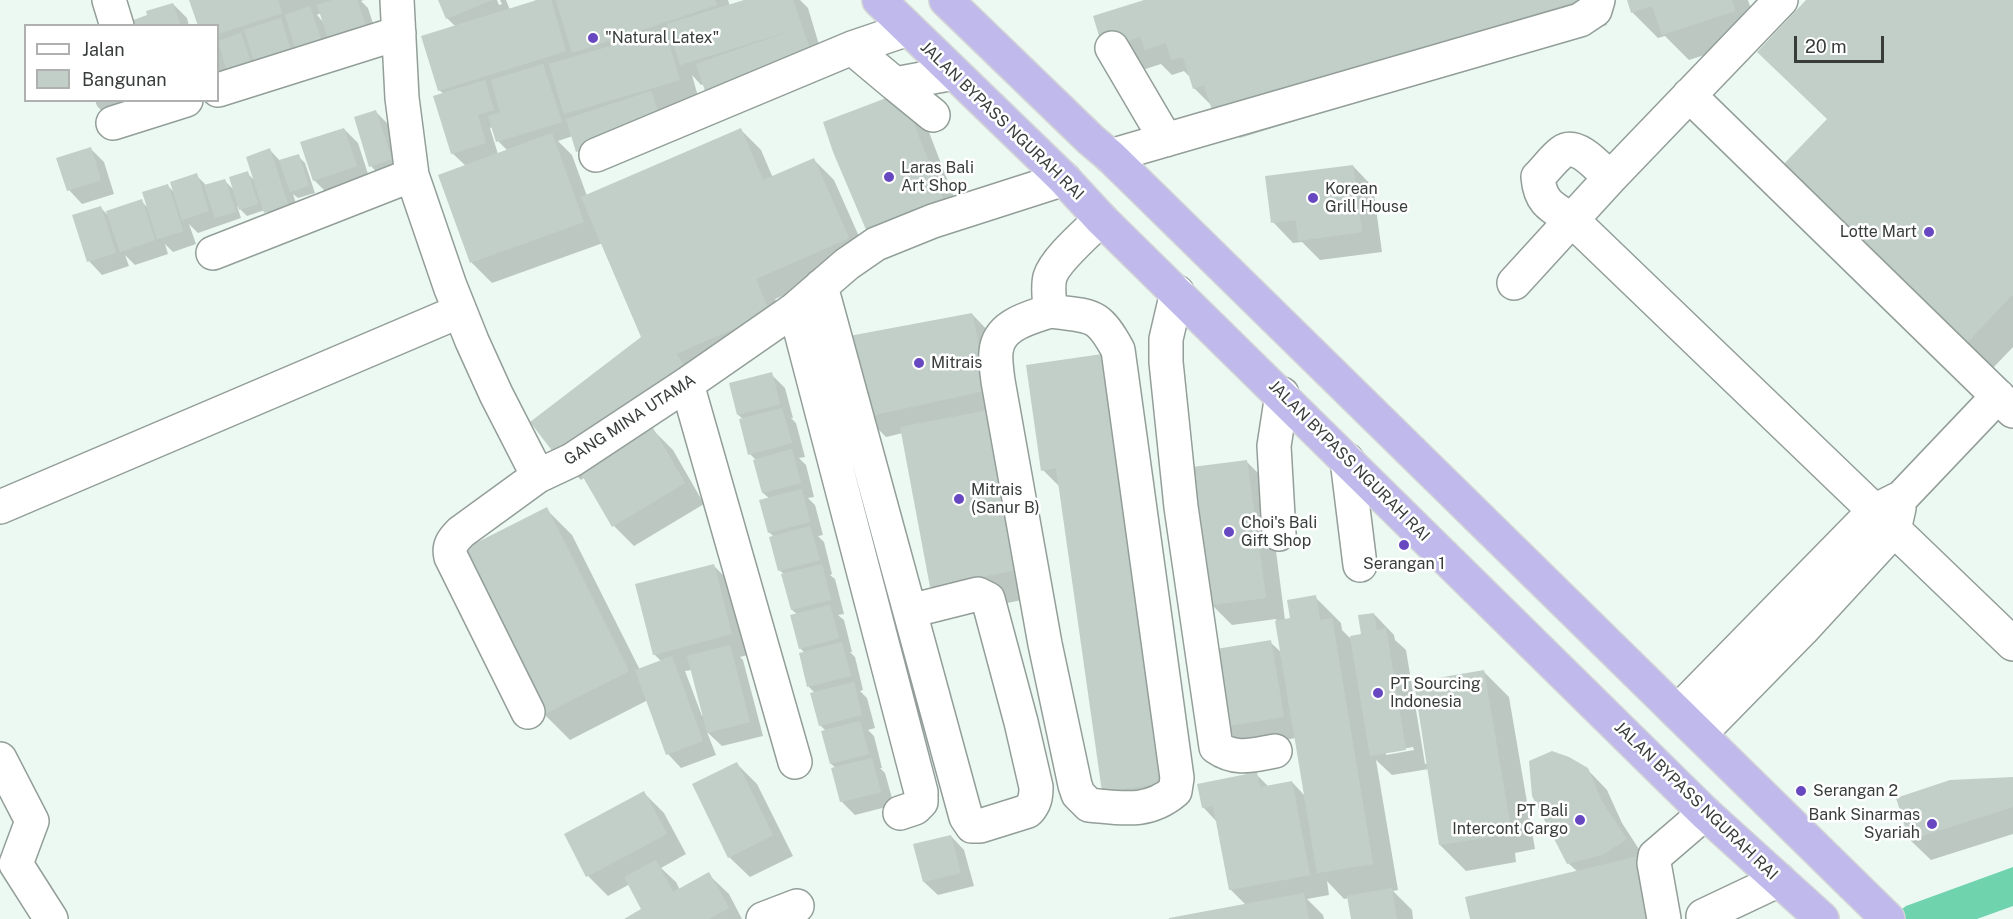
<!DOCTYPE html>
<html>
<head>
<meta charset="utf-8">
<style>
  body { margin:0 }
  #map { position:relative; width:2013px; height:919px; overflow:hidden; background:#ecf9f3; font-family:"Public Sans",sans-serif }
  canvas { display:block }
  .legend { position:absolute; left:24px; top:24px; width:195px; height:78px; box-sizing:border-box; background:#fff; border:2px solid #afb1b1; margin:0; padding:8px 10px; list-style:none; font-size:18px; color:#383d3b }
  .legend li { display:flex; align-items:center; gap:12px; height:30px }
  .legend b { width:30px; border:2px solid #afb1b1 }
  .scale { position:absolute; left:1794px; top:36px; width:90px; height:27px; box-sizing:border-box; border:3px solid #383d3b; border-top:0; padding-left:8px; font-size:18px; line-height:21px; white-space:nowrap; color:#383d3b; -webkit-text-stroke:4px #fff; paint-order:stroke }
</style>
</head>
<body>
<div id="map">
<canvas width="2013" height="919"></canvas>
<ul class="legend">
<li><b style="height:8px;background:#fff"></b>Jalan</li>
<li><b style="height:16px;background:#c2cfc9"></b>Bangunan</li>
</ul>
<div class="scale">20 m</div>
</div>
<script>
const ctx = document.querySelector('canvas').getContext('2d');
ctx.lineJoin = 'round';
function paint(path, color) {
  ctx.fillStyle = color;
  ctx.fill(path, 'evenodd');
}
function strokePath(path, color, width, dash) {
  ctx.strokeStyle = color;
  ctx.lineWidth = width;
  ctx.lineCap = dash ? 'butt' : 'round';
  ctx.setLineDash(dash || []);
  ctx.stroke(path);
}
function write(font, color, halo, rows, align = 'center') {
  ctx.font = font + ' "Public Sans",sans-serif';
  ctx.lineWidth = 5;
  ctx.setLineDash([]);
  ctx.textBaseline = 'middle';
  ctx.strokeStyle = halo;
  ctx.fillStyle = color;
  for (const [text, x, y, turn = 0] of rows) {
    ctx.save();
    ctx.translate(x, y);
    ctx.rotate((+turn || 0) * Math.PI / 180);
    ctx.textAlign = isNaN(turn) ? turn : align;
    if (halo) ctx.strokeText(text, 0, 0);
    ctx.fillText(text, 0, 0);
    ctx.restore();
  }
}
paint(new Path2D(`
  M2013,867V906L1977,919H1889L1906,906Z`), '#6fd3ad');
paint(new Path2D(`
  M191,0H364L361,1L368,8L379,42L218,100V26ZM321,13L324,23L317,15Z
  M440,0H497L499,5L502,4L500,0H506L510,10L536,2L535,0H728L730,6L749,0H800L808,8L820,48L701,85L692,75L699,100L591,165L578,151L573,136L558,141L572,155L587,196L741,130L761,150L773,178L814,160L834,180L869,259L775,299L790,333L695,375L703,386L637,437L638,439L653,430L673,450L704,504L634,546L614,526L585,477L581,480L561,460L643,337L603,243L492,283L472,263L440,175L466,166L452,153L444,94L439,90L456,27L447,18ZM493,127L498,141L508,151L498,154L490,128Z
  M1149,0H1599L1607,25L1240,138L1214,112L1212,106L1194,88L1191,78L1184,71L1172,75L1161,64L1130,74L1104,48Z
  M1628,0H1748L1760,37L1689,60L1665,36L1658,38L1632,12Z
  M1808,0H2013V347L1991,370L1807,194L1828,119Z
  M173,4L187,18L189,26L121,25L149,16Z
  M95,100H136L110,120L97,106Z
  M376,112L390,126L405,173L384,180L371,166Z
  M922,114L964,223L834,151Z
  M344,129L358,143L370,180L328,194L314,180Z
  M90,148L104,162L114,194L82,204L69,190Z
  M270,150L281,162L298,156L305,163L315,193L298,198L293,194L301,219L279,226L265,210L247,216L237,206L241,218L198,233L189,224L196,244L173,252L165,244L168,254L135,265L125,255L129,266L102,275L89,261L100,207L110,217L141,201L149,209L167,185L176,194L196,175L207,186L224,180L234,190L247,173L255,181Z
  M1353,166L1373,187L1382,252L1320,260L1302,242L1293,243L1273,222Z
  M972,314L992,335L1042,596L958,613L932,587L903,433L886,437L866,417Z
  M771,374L785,388L793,418H791L796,423L805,457L799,458L806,465L814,497L808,498L815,505L823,535L818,536L824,542L832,574L830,575L835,579L844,614L838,615L844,620L852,652H850L855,657L863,690L860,691L867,698L875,728L868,730L874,736L882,768H880L885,773L894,805L855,815L842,802L833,769L836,768L831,764L823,732L826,731L820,725L816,694L809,687L800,654L805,653L800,648L798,615L792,610L783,573L780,571L771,538L774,537L769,532L770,499L763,493L755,459L750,454L743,419L738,415Z
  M1129,375L1190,802L1124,812L1103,791L1060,487L1043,470Z
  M1247,462L1267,482L1285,620L1292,619L1315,597L1341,623L1342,630L1350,638L1363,635L1374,614L1394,635L1395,640L1406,650L1425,764L1428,763L1483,671L1509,697L1535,849L1515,853L1516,862L1466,871L1440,845L1429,769L1392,775L1376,760L1398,890L1393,891L1412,910L1413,919H1353L1349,898L1344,899L1327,881L1329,895L1307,899L1323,915L1324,919H1171L1246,905L1230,889L1217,822L1203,807L1256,774L1269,787L1292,782L1305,796L1296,738L1244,747L1223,726L1270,642L1282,653L1276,619L1232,625L1212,605ZM1413,747L1414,750L1386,755V752Z
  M546,509L572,535L640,670L662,662L654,654L714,566L734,586L752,654L740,657L743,660L763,736L722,746L707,732L716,755L681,768L668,754L648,700L570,740L544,714ZM692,670L704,716H702L685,671Z
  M737,764L757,784L793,856L750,877L729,857Z
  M1587,769L1607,790L1622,823L1646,860L1471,919L1578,872L1568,863Z
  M2013,778V834L1931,860L1910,840L1897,799Z
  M644,793L664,813L686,854L661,868L676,882L680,890L708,874L729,894L742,919H627L643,910L630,884L608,896L588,876Z
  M951,836L964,850L974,886L938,895L924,882Z`), '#0003');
paint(new Path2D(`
  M189,0H278L282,13L218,34V26H198Z
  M332,0H357L367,29L329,41L317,5Z
  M438,0H492L446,19Z
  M537,0H551L566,51L438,91L421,36Z
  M556,0H715L717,5L572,53Z
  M744,0H793L814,61L707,97L696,64L796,29L680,65L667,24Z
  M1144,0H1576V1L1213,113L1204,85L1193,89L1183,57L1171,60L1166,43L1145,50L1140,37L1103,49L1093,16Z
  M1627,0H1732L1735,11L1662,35L1652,6L1631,13Z
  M1806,0H2013V296L2012,295L1964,346L1779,169L1827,119L1757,52Z
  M173,3L181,26H117L147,15L146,11Z
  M310,6L324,49L298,57L285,15Z
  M281,18L293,58L257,70L244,30Z
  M665,30L680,80L564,114L549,64Z
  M241,33L254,72L229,79L218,41Z
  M543,64L562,122L496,142L488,116L500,112L491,80Z
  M485,80L494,110L478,115L486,143L451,154L433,96Z
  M651,91L662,124L576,152L566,119Z
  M902,92L944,202L867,232L833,152L823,122Z
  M376,110L392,159L369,167L354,117Z
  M344,128L357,166L313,181L300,142Z
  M741,128L763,180L814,158L849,238L756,279L770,313L676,354L684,365L560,461L530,422L641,337L581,197Z
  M552,133L584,222L470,263L438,175Z
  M91,147L101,180L67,191L56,158Z
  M270,148L288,205L264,213L246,157Z
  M299,154L309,186L290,192L279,160Z
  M1353,165L1362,232L1298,241L1296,220L1271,223L1265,176Z
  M248,171L258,204L239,210L229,177Z
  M197,173L209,211L182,220L170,182Z
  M225,179L236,212L215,218L204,185Z
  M168,184L183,231L157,239L142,192Z
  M142,199L155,240L120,252L106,211Z
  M101,206L116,253L87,262L72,215Z
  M972,313L989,390L865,417L849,336Z
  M1109,353L1171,782L1102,792L1056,468L1041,471L1026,365Z
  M772,372L780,404L737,415L729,383Z
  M782,408L792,443L748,455L739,419Z
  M989,410L1017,570L930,587L900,427Z
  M653,428L685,483L612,527L580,472Z
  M792,449L801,483L762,493L753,460Z
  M1247,460L1266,598L1211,605L1192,467Z
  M802,489L810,522L768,533L759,500Z
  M547,507L629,671L543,715L460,551Z
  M810,526L820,560L778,571L769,537Z
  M714,564L732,634L653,655L635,584Z
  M822,564L831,600L791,610L781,574Z
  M1316,595L1320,620L1332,618L1373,864L1317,873L1275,621L1290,618L1287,600Z
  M830,605L839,638L799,649L790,615Z
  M1374,613L1377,630L1386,628L1406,750L1370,756L1350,636L1361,634L1358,615Z
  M1271,640L1284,717L1222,727L1210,650Z
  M842,642L851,676L807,687L799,653Z
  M730,645L750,722L707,733L687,656Z
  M672,656L703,741L666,755L635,670Z
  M1484,670L1510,823L1490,827L1491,837L1439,845L1414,682Z
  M854,682L862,715L819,726L810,693Z
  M860,721L869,754L830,764L821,731Z
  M1552,751L1569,757L1588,768L1602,802L1627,839L1602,855L1567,864L1532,796L1529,761Z
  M872,758L881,792L840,802L831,768Z
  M737,762L773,835L728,858L692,784Z
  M1257,772L1260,787L1292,781L1310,875L1229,890L1213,806L1202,808L1197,784Z
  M2013,777V807L1909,840L1896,798L1950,780Z
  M644,791L667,834L586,877L564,834Z
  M951,835L961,873L923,882L913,844Z
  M1644,855L1658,919H1470L1465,897Z
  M656,860L673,892L709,872L729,908L709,919H624L641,909L624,877Z
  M1392,888L1397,919H1351L1347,896Z
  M1304,893L1309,919H1169V918Z`), '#c2cfc9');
const minor = new Path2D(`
  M109,0L117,26
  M397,0L402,98L412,175L450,286L472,341L496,394L538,476
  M852,48L895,84L954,73
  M1112,48L1166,140
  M895,84L933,115
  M218,90L399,33
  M1689,95L2013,411
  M113,123L186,100
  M596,155L852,48L908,29
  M1110,156L1580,20L1595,10L1598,0
  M1610,178C1599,168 1577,141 1562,152C1553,159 1546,169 1538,177C1540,203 1552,207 1572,220L2013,644
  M213,253L412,175
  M1514,283L1610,178L1781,0
  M821,286L966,817L972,826H980L1028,811C1035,803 1036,797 1036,787L1021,722L988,599L978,594L910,611
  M1177,292L1166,339V362L1181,507L1216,747C1236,761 1252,755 1275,751
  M795,309L921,792V802L915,808L900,813
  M1050,311C1029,318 998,325 996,352C995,361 997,372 998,381L1045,644L1075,785L1078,794L1089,805C1122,808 1148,814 1175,791L1177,778L1118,350C1097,311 1091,317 1050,311C1050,300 1047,288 1050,277C1055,260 1088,232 1101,219
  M687,384L795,762
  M1347,460L1360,565
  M0,507L460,311
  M1279,534L1274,446L1282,394
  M528,712L451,557C448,546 453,540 461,532L538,476L572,460L687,384L795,309L847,264L876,244L933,221L1064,179
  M1677,712L1874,511L1902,497L1998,396
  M1700,734L1802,630L1894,530L1899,508
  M0,759L32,821L16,864L51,919
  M1703,916L1779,880
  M763,919L797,906
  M1664,919L1654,863L1655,856L1705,813`);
const highway = new Path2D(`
  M879,0L1064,179L1101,219L1705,813L1822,919
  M946,0L1091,140L1110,156L1888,919`);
strokePath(minor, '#939e99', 36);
strokePath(highway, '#d3d4d4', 36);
strokePath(minor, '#fff', 33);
strokePath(highway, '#c0baec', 33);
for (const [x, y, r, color] of [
  [593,38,6,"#6748c1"],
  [889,177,6,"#6748c1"],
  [1313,198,6,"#6748c1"],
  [1929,232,6,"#6748c1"],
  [919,363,6,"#6748c1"],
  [959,499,6,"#6748c1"],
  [1229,532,6,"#6748c1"],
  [1404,545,6,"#6748c1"],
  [1378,693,6,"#6748c1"],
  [1801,791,6,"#6748c1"],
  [1580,820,6,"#6748c1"],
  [1932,824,6,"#6748c1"]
]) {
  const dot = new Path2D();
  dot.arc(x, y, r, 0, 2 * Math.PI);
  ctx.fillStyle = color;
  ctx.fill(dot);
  strokePath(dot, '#fff', 2);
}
write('16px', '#383d3b', '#fff', [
  ["\"Natural Latex\"",605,38],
  ["Laras Bali",901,168],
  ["Art Shop",901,186],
  ["Korean",1325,189],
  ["Grill House",1325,207],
  ["Lotte Mart",1917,232,"right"],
  ["Mitrais",931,363],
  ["Mitrais",971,490],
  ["(Sanur B)",971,508],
  ["Choi's Bali",1241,523],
  ["Gift Shop",1241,541],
  ["Serangan 1",1404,564,"center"],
  ["PT Sourcing",1390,684],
  ["Indonesia",1390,702],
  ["Serangan 2",1813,791],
  ["PT Bali",1568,811,"right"],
  ["Intercont Cargo",1568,829,"right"],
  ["Bank Sinarmas",1920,815,"right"],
  ["Syariah",1920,833,"right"]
], 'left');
write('16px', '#383d3b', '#fff', [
  ["JALAN BYPASS NGURAH RAI",1002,121,44],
  ["GANG MINA UTAMA",630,420,-33],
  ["JALAN BYPASS NGURAH RAI",1349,461,45],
  ["JALAN BYPASS NGURAH RAI",1696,801,44]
]);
</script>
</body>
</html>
